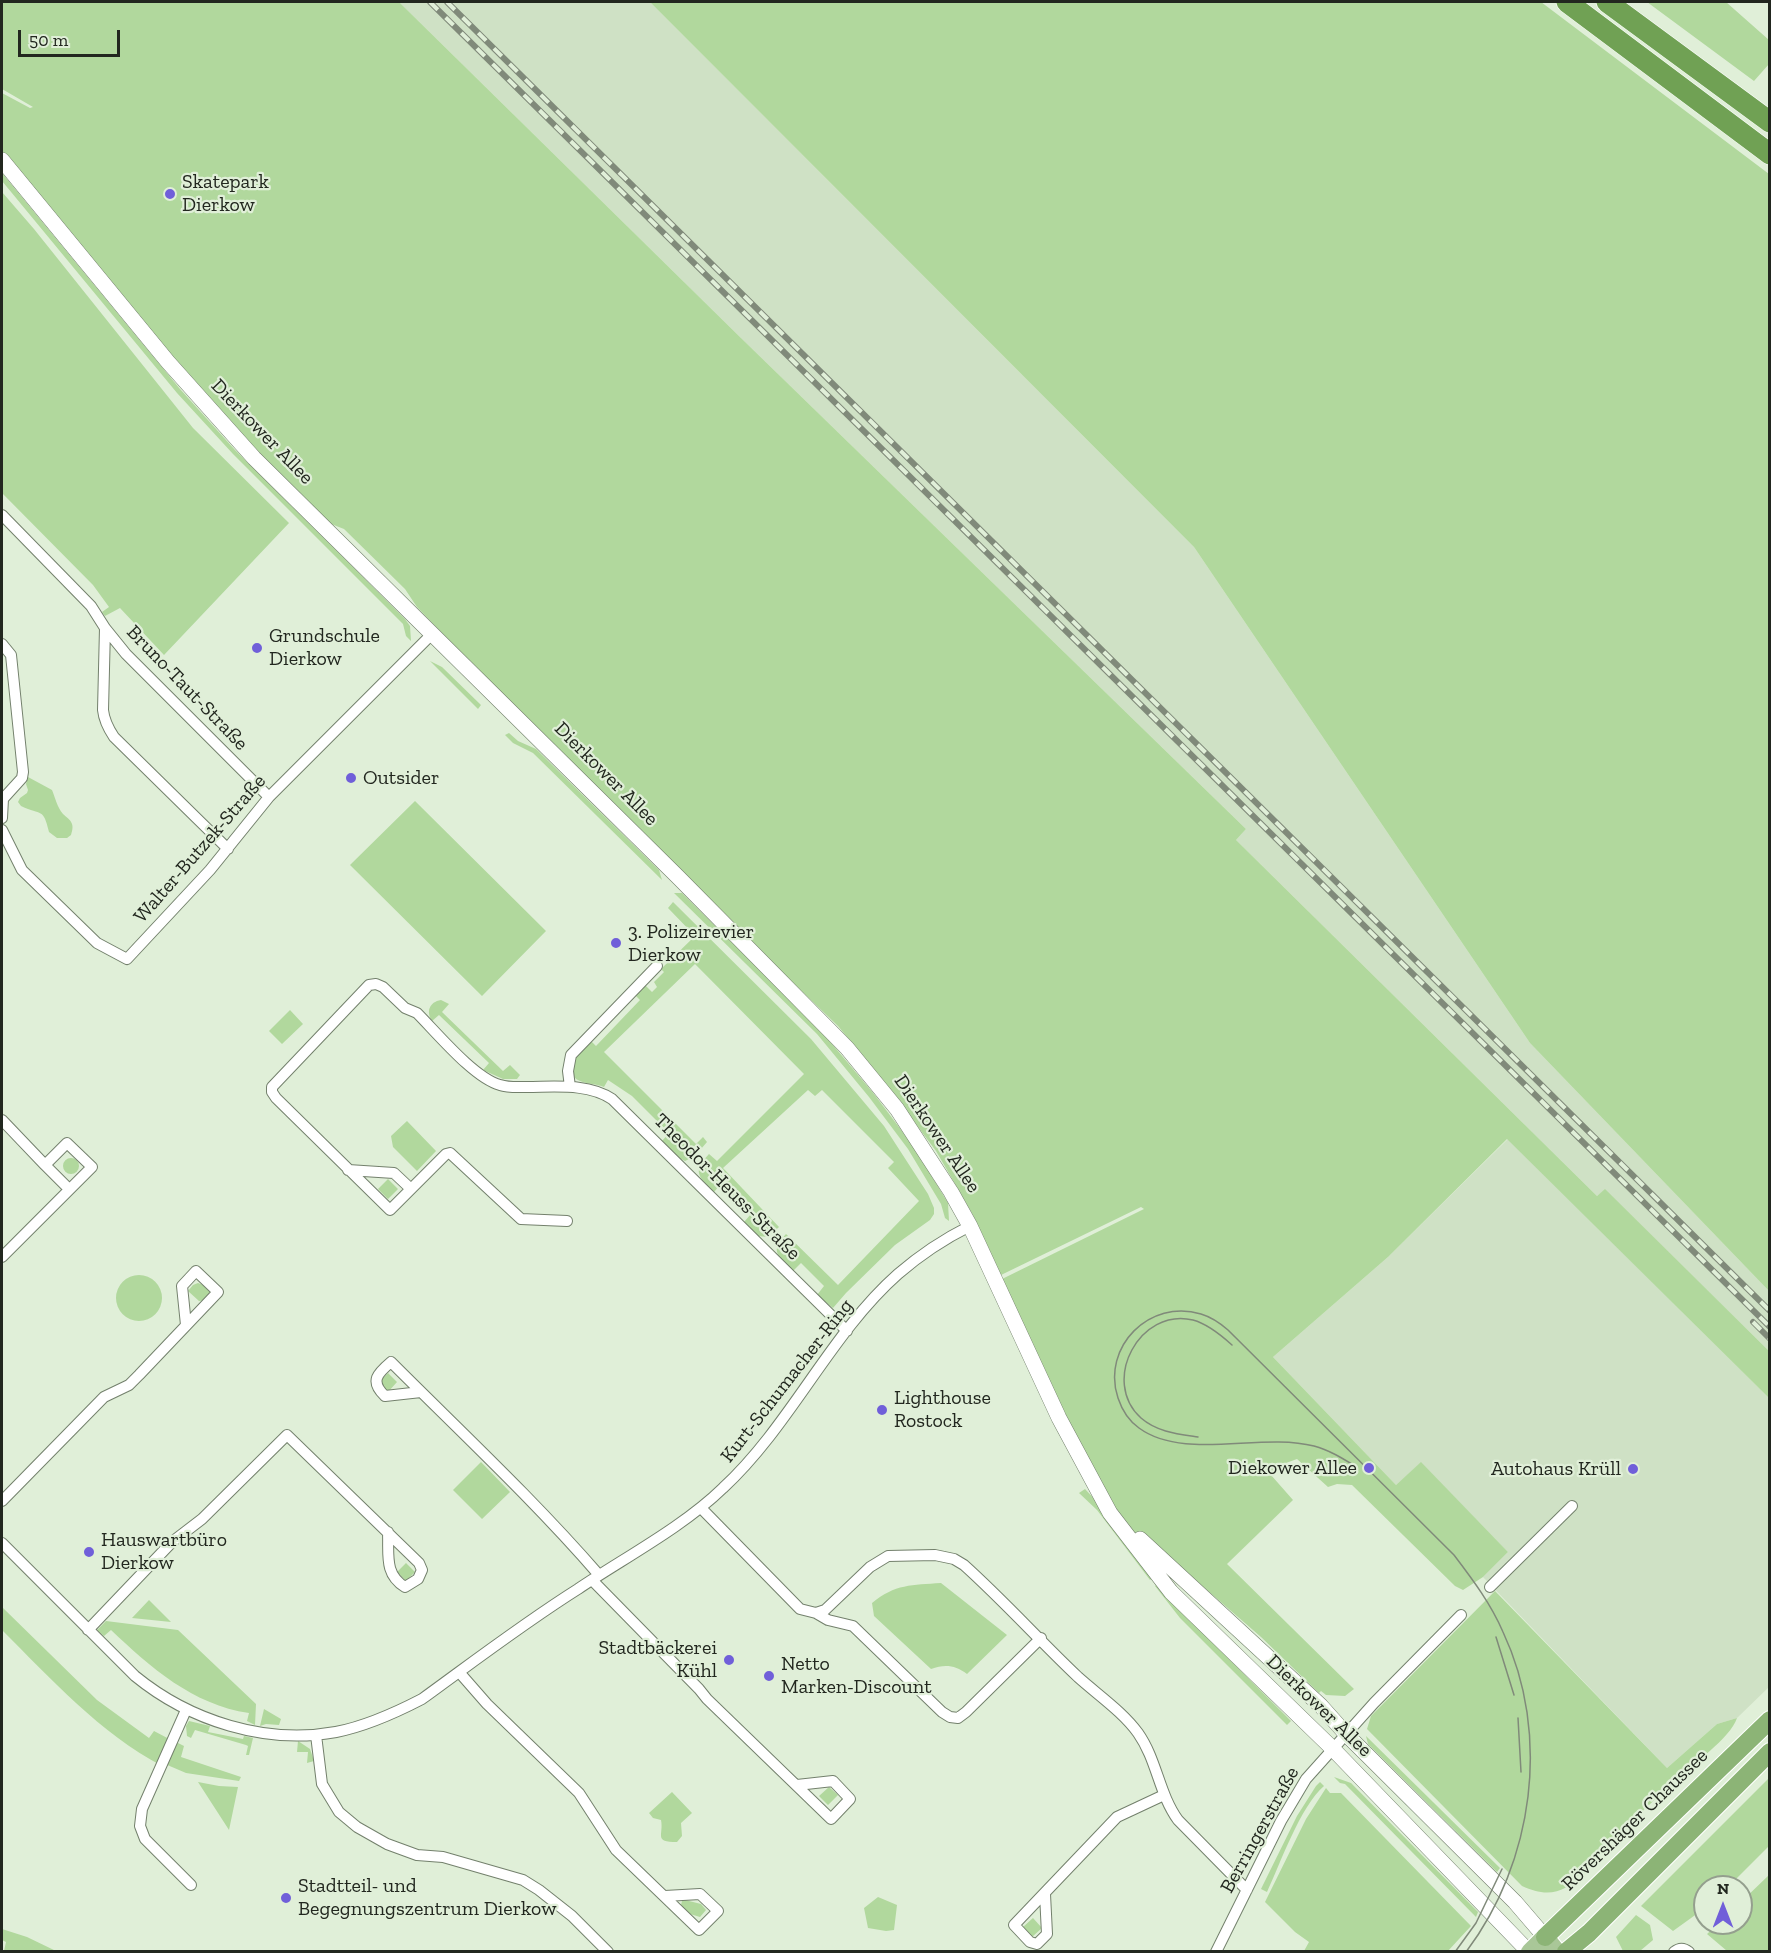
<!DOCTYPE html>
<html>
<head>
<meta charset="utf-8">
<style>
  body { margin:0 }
  #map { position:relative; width:1771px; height:1953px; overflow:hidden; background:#e0efd8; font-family:"Zilla Slab",serif }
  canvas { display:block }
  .frame { position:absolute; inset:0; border:3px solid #22271f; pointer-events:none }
  .north { position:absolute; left:1693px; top:1875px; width:60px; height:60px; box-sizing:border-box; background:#e0efd8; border:2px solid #949f8e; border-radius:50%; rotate:0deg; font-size:16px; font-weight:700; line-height:24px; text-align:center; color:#22271f }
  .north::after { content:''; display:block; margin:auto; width:21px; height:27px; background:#705fd9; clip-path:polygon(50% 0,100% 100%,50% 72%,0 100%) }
  .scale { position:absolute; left:18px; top:30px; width:102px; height:27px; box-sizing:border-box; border:3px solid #22271f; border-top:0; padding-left:8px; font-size:18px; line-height:21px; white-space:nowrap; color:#22271f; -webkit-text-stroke:4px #e0efd8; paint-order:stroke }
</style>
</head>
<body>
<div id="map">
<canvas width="1771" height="1953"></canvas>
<div class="frame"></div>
<div class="north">N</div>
<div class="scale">50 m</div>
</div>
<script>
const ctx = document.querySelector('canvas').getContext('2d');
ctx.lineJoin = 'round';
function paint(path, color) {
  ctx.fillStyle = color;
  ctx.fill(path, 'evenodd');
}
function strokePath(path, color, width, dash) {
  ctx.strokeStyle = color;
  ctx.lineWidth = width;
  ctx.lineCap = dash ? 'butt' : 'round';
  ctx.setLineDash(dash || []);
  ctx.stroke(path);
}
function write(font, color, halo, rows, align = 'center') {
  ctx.font = font + ' "Zilla Slab",serif';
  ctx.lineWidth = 4.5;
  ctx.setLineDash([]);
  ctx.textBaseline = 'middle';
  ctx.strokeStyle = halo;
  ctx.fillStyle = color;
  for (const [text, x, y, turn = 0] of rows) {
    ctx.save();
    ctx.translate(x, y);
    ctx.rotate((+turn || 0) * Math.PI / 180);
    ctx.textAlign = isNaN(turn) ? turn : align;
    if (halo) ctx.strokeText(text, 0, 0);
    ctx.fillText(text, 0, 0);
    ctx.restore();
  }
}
paint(new Path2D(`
  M399,2H650L1194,547L1530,1043L1769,1291V1351L1605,1190L1597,1196L1236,840L1246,829L741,338Z
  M1508,1139L1769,1398V1687L1737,1718L1717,1724L1667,1768L1483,1577L1508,1552L1421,1463L1396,1485L1273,1357L1388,1257Z`), '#cfe1c5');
paint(new Path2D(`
  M2,2H399L741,338L1246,829L1236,840L1597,1196L1605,1189L1769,1351V1398L1507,1139L1388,1257L1273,1357L1396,1485L1421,1462L1508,1552L1483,1577L1463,1590L1455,1586L1352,1485L1337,1484L1328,1487L1297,1459L1286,1463L1271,1475L1293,1500L1227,1564L1354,1689L1345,1696L1326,1695L1321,1691L1319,1693L1261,1637L1177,1564L1137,1537L1118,1515L996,1282L1144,1209L1141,1207L1001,1275L973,1215L936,1151L885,1083L838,1026L734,926L464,656L417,607L405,589L344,529L326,522L202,394L2,151V93L30,108L33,107L2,89Z
  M650,2H1541L1769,174V1291L1530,1043L1194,547Z
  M1647,2H1726L1769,40V64L1754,81Z
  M2,173L180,389L235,450L405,619L410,626L411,641L406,636L403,624L233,454L177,393L2,181Z
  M2,192L34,229L193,428L289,523L164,655L120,608L105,616L102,612L109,607L93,585L2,493Z
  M430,661L442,667L481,705L478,709Z
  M509,733L518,741L536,749L659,870L662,880L533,753L513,743L505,735Z
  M28,777L52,790C55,797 57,807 63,814C71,821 75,823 71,835L67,838H57L49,832C43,807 42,816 21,806L18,802L20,798L27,793L28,790L26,784Z
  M415,801L546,931L482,996L350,865Z
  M674,893H682L822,1032L874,1094L914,1147L948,1203L949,1221L945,1218L941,1204L908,1149L869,1097L817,1034Z
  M673,902L811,1039L884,1126L928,1194L934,1208V1214L930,1220L895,1245L846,1293L833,1308L817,1295L824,1286L801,1263L793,1271C778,1255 769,1252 786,1234L838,1285L919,1201L888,1168L894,1162L822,1090L815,1096L808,1090L723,1168L779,1227L768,1237L758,1236L744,1222L751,1214L721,1184L714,1192C698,1176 692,1172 709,1154L717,1161L804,1074L695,964L604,1052L696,1144L703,1137L707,1142L695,1156L685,1161L679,1158L662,1141L669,1133L632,1096L608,1080L604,1087C597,1084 587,1084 580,1081C559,1072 582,1048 590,1040L596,1046L640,1000L634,994L645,985L652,992L657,987L654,982L664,972L661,969L695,936L668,908Z
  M441,1000L449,1004L442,1012L503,1071L510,1065L520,1075L517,1079H503L483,1070L489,1063L439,1015L432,1021C426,1012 429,1002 441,1000Z
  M290,1010L303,1024L282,1044L269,1031Z
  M407,1121L436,1151L417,1171L393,1147L391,1136Z
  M63 1166a8 8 0 1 1 16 0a8 8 0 1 1-16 0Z
  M388,1179L398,1189L388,1199L378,1189Z
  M116 1298a23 23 0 1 1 46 0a23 23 0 1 1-46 0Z
  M198,1283L206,1286L210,1293L207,1300L199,1301L188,1291L193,1285Z
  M388,1373L397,1382L388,1392L379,1382Z
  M481,1462L510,1492L482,1519L453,1490Z
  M1085,1489L1099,1504L1154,1577L1150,1580L1097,1510L1079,1493Z
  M406,1563L415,1572L406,1581L397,1572Z
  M941,1583L1007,1635L967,1674C955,1665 945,1664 931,1669L874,1616L872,1603C895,1584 912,1585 941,1583Z
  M1158,1583L1185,1615L1291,1721L1287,1725L1180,1618L1155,1586Z
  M1495,1591L1667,1768L1717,1724L1737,1718C1730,1739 1692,1764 1676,1780C1638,1814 1603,1851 1567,1887C1551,1896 1538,1893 1522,1886L1367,1729L1371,1716Z
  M149,1600L171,1622L132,1618Z
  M2,1607L97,1700L149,1738L154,1731L173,1741L162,1766C100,1733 51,1679 2,1630Z
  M106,1621L178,1630L256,1704L255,1725L247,1721L249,1713C193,1705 150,1667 111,1630L104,1636L97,1630Z
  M264,1709L281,1719L279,1725L266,1724L260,1726Z
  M189,1721L210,1726L208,1732L243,1739L244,1736L253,1738L249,1755H246L248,1746L246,1745L195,1730L191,1738L187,1736L186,1726Z
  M1366,1736L1500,1868L1497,1872L1368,1744Z
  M298,1741L310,1749L314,1761L307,1763L308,1752H297Z
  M176,1742L184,1746L181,1757L241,1777L239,1781L186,1773L165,1764Z
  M1334,1777L1351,1783L1478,1912L1476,1917L1345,1784L1340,1783Z
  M1769,1778V1846L1728,1887H1705V1908L1673,1931L1641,1906Z
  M198,1782L219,1786L238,1787L229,1830Z
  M1320,1782L1324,1786C1300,1807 1281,1862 1267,1892L1261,1889L1297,1816L1316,1786Z
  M829,1787L838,1795L828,1805L819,1796Z
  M1326,1788L1330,1793H1341L1471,1926L1448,1951H1304L1309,1942L1295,1932L1265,1902L1306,1819Z
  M672,1792L692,1813L681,1823L682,1836L677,1842C653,1842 664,1835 661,1820L653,1818L649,1813Z
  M1769,1875V1951H1727L1707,1934L1719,1923H1741V1902Z
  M878,1897L897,1905L894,1930L886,1931L868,1928L864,1908Z
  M685,1900L701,1904L706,1910L700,1917L690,1914L681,1905L682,1901Z
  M1636,1915L1650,1925L1653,1940L1640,1951H1623L1616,1937Z
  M1033,1918L1042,1928L1032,1937L1023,1927Z
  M2,1929L27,1937L56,1951H4L6,1942L2,1940Z`), '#b1d89d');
const minor = new Path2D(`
  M2,515L91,606L105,628L126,654L269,797
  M105,628L103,710C104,720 108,728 114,737L228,849
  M2,644L11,655L23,772L22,778L3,799L2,818
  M2,830L22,870L97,943L127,959L210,870L269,797L432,634
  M570,1087L568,1071L571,1055L657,966
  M2,1120L45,1165
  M348,1170L394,1173L411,1189
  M567,1221L521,1219L450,1153L446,1154L390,1210L276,1098L272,1092V1087L369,985L376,984L383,987L405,1008L417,1013C437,1033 474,1078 500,1085C509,1088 518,1087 527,1087C555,1087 588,1083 612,1099L847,1331
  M2,1257L92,1167L67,1143L45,1165L69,1189
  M421,1392L385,1396C369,1381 378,1373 391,1362C461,1432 534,1500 599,1575
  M2,1501L104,1397L129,1385L139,1375L218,1292L196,1271L182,1286L186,1325
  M701,1508L800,1609L816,1613L825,1610L870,1567L888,1556L935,1555L954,1559L964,1565C1004,1601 1040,1641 1078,1677C1098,1695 1123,1712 1138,1733C1157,1760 1159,1794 1178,1820L1247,1890
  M2,1543L135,1676C190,1721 266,1745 336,1732C367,1726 395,1713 422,1699C473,1662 524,1623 578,1589C624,1558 683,1527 723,1488C791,1425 830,1334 898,1274C920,1255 944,1239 970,1226
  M592,1580L699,1689L707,1699L831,1819L850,1799L833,1781L797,1785
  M1490,1587L1572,1506
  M816,1613L828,1620L853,1626L942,1712L950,1717L958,1718L966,1712L1041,1638
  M88,1630L172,1542L202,1519L287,1435L419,1563L422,1570L418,1579L405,1587C384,1574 389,1555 388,1532
  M459,1672L487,1704L579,1793L616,1850L699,1930L718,1911L700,1894L665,1896
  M186,1710L142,1809L140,1826L145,1839L191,1885
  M316,1735L322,1784L339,1812L357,1827L387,1844L417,1855L443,1857L523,1880L539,1890L572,1916L608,1952
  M1045,1894L1047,1934L1037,1944L1030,1942L1014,1925L1117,1817L1164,1795
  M1216,1952L1281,1821L1306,1779L1374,1703L1461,1615
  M1674,1952C1679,1948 1684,1948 1689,1952`);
const secondary = new Path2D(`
  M2,160L168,362L254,458L678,877L847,1048L897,1109L951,1192L970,1226L1059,1418L1110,1513L1171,1592L1332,1748L1529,1952
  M1140,1539L1321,1706L1346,1734L1515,1902L1545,1937`);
const primary = new Path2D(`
  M1530,1952L1545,1937L1557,1952`);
const trunk = new Path2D(`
  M1545,1937L1770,1720
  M1566,1952L1589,1933L1770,1752`);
const motorway = new Path2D(`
  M1567,2L1770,154
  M1607,2L1770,122`);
strokePath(minor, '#73806c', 12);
strokePath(secondary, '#73806c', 16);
strokePath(primary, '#fff', 20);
strokePath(trunk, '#fff', 20);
strokePath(motorway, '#fff', 22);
strokePath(minor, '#fff', 10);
strokePath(secondary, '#fff', 15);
strokePath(primary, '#a9c798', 18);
strokePath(trunk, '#8cb476', 18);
strokePath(motorway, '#70a154', 21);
strokePath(new Path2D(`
  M1198,1437C1178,1434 1157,1432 1141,1418C1100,1381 1140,1307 1193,1320C1208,1324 1221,1335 1232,1345
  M1355,1466C1342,1458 1329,1450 1314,1446C1261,1432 1184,1461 1139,1428C1129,1421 1122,1410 1118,1398C1101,1347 1150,1298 1201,1314C1211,1317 1220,1323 1228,1330L1454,1555C1473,1580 1491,1604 1503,1632C1551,1734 1534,1862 1466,1952
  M1496,1637L1514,1695
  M1518,1718L1521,1772
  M1455,1952L1476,1923L1502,1869`), '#808a7a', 1.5);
const rail = new Path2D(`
  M430,2L1770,1327
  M447,2L1770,1311
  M1753,1322L1770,1339`);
strokePath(rail, '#808a7a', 6);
strokePath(rail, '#e0efd8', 4, [11]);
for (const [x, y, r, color] of [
  [170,194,6,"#705fd9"],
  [257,648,6,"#705fd9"],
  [351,778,6,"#705fd9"],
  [616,943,6,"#705fd9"],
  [882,1410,6,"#705fd9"],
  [1369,1468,6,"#705fd9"],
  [1633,1469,6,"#705fd9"],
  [89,1552,6,"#705fd9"],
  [729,1660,6,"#705fd9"],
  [769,1676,6,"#705fd9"],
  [286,1898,6,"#705fd9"]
]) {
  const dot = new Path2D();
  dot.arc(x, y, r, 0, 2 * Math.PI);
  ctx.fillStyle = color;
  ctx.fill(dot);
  strokePath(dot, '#e0efd8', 2);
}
write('20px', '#22271f', '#e0efd8', [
  ["Skatepark",182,182],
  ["Dierkow",182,205],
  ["Grundschule",269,636],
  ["Dierkow",269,659],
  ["Outsider",363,778],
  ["3. Polizeirevier",628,932],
  ["Dierkow",628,955],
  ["Lighthouse",894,1398],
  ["Rostock",894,1421],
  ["Diekower Allee",1357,1468,"right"],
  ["Autohaus Krüll",1621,1469,"right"],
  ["Hauswartbüro",101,1540],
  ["Dierkow",101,1563],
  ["Stadtbäckerei",717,1648,"right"],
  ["Kühl",717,1671,"right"],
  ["Netto",781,1664],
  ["Marken-Discount",781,1687],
  ["Stadtteil- und",298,1886],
  ["Begegnungszentrum Dierkow",298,1909]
], 'left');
write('20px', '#22271f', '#e0efd8', [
  ["Dierkower Allee",262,432,46],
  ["Bruno-Taut-Straße",187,688,46],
  ["Dierkower Allee",606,774,45],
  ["Walter-Butzek-Straße",200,849,-49],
  ["Dierkower Allee",937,1134,56],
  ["Theodor-Heuss-Straße",727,1187,45],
  ["Kurt-Schumacher-Ring",787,1381,-52],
  ["Dierkower Allee",1319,1706,44],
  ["Rövershäger Chaussee",1635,1820,-44],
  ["Berringerstraße",1260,1830,-61]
]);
</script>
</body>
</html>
